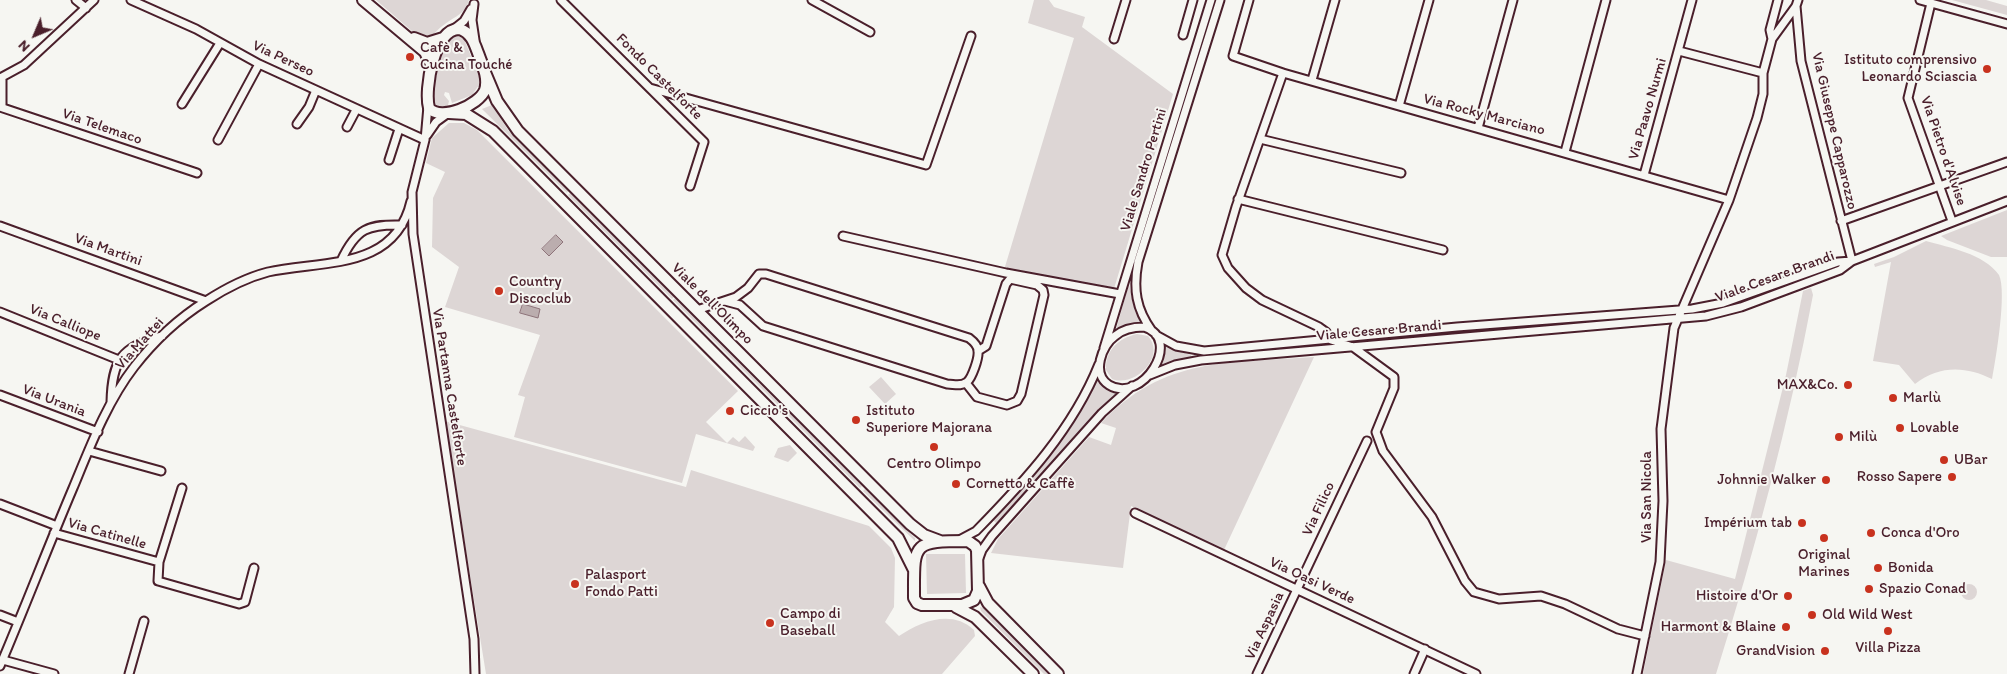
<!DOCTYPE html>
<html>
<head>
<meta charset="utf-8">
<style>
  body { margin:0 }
  #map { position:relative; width:2007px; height:674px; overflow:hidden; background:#f6f6f2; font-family:Itim,sans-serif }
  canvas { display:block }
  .north { position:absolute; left:10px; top:10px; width:50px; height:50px; -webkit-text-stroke:4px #f6f6f2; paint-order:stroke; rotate:225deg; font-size:14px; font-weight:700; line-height:20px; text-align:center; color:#4a1f2b }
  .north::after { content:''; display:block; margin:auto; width:18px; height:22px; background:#4a1f2b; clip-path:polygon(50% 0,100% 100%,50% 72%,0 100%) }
</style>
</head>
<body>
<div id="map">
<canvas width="2007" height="674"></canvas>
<div class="north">N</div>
</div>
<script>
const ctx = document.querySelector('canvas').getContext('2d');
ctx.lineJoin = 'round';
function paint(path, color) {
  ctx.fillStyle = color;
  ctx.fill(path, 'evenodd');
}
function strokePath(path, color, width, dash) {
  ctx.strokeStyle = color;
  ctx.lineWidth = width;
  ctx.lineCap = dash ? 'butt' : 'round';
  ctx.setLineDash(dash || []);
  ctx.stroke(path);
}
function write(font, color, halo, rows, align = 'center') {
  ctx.font = font + ' Itim,sans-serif';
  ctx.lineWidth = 4;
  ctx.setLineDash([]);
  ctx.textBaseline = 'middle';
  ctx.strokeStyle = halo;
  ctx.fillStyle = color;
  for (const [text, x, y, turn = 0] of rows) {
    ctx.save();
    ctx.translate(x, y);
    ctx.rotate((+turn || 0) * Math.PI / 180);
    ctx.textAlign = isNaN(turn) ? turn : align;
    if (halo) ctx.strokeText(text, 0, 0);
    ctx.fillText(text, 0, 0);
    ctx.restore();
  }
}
paint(new Path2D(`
  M376,0H469C464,15 457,15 445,24C432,32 432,46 413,32Z
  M1034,0H1049L1054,7L1085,17L1082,27L1173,94L1113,292L1004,270L1074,38L1028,23Z
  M1952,0H1986L2007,6V15Z
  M456,35L464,39L479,76V85L472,95L452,103L449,93L445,92L444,95L449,101L448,105L440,108L434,106V103C435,81 438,49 456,35Z
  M492,105L508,130L568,191L567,193L482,109Z
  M449,123H464L477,130L738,391L706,422L727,443L733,437L739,442L745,436L755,447L753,451L696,434L682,483L514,437L525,397L518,395L540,335L445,307L459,267L432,247L433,198L445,172L426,163L432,138Z
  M570,193L674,297L672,299L568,195Z
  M2007,210V257H1991L1947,240L1941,236Z
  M1926,241C1950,248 1983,253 1999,275C2007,292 1996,358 1992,379C1966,366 1939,365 1915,384L1899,365L1873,361L1891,262L1875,267L1874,264L1894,257Z
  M1129,284L1135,311L1141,324L1115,333Z
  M1811,288L1813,295C1789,423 1755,550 1716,674H1643L1666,560L1735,579L1786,375L1803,291Z
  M675,298L779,403L778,405L673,300Z
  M1137,334L1148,336C1167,357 1134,388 1112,379L1106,370C1105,350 1119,338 1137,334Z
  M1163,346L1191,355V357L1160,367Z
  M1314,357L1224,550L1131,506L1123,568L991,553L998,539L1089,437L1111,445L1116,428L1101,423C1164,356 1230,363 1314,357Z
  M881,377L896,394L885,404L869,387Z
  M1098,378L1117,392L1090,419L997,524L993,520C1033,476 1074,434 1098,378Z
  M781,404L862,486L860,488L779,406Z
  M445,421L686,487L691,470L869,526L891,548L895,558L894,607L885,622L899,636C921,621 952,609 974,630L975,636L942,674H486Z
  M790,445L797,453L788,462L774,457L778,448Z
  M865,489L915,538V541L863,491Z
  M926,554H965L966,593L927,594Z
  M1961 592a8 8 0 1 1 16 0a8 8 0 1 1-16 0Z
  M980,607L983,608L1049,674H1044L981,611Z`), '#ddd6d5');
const water = new Path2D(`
  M556,235L563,242L549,256L542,249Z
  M523,304L540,309L538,318L520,313Z`);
paint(water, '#bbadae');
strokePath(water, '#8e747a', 1);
const street = new Path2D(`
  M76,0L86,8
  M131,0L196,29L259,64L425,140
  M561,0L704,142L690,186
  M812,0L870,32
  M1249,0L1233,56L1283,73L1729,200
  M1920,0L2007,24
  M1931,3L1908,98L1952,221
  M474,4L472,20L475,40
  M1796,6L1801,61L1852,261
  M454,29L464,21L471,9
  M1183,35L1193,0
  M1114,39L1126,0
  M1772,39L1770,30L1778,0
  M1679,51L1763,73
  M1283,73L1236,207L1222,255L1228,268L1246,288L1262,300L1319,327L1326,332L1331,340L1353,347L1394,377V388L1376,432L1383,451L1432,517L1465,581L1474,592L1499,599L1541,596L1565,604L1618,629L1645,636
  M1312,80L1335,0
  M650,88L926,165L971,36
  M182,104L220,43
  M428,106L425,140L412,192L413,234L474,639L475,674
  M1399,106L1429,0
  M0,107L197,173
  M2,107V77L24,65L94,0
  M297,124L309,107L316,90
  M347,127L356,110
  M1478,128L1513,0
  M427,135L436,122L447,114
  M1260,139L1401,173
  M218,140L259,64
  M1565,152L1606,0
  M389,160L399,129
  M1644,175L1692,0
  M1238,199L1443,250
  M1841,221L2007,162
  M0,226L206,301
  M843,236L1006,273L1120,294
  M341,261C356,228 369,224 402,225
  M697,310L736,297L748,288L759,274H766L969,338C973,341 978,345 978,351C979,358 972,378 967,382C961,387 954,384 947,384L763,326L740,305L725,301
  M0,312L119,360
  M1144,327C1184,339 1142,405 1109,385C1091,374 1102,345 1115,336C1123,329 1133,327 1144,327Z
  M1152,331C1136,309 1133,289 1138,262L1220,0
  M1156,335L1176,346L1204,351L1457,327L1692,309L1723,303L1838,262L1852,261
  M1104,348L1211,0
  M1150,375L1175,365L1201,360L1706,316L1741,307L1840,270L1852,261L2007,201
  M966,383L977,397L1007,405L1017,401L1021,394L1044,295L1043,290L1037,285L1010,279L1006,284L986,346L978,351
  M0,395L98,432
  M111,402C112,361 121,346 162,336
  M89,451L161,471
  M0,504L57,526
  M1135,513L1476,674
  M54,533L159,562L158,581L239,604L245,602L254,568
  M961,539L976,531C1025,481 1073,429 1099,364
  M979,558L982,550L992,536L1102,413L1132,386
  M159,562L182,488
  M0,615L18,622
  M3,660L54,674
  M0,666C25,607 48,547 73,488C90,447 107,402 134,367C154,341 179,318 206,301C226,288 245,278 268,272C323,260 395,271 411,201
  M129,674L144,621
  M1257,674L1367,441
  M1414,674L1425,649
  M1637,674L1660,562L1663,501L1661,429L1674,328L1729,200L1757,118L1763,94V73L1772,39L1796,6L1798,0`);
const secondary = new Path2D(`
  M363,0L425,52L432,66
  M460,29C471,33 474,42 478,53C482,64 489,78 485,90C479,105 441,122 429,108C424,90 434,27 460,29Z
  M414,38L427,43L443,38
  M484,70L497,101L518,131L910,524L924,535L940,541
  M449,113L466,114L493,131L898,538L914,570
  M968,541L975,546L977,550L978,591L974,600L962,605H922L917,603L914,598C914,543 911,541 968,541Z
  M979,586L988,603L1058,674
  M956,607L975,617L1033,674`);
strokePath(street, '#4a1f2b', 11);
strokePath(secondary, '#4a1f2b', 14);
strokePath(street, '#f6f6f2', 7);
strokePath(secondary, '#f6f6f2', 10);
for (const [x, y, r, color] of [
  [410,57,5,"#c8321e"],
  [1987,69,5,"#c8321e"],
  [499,291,5,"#c8321e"],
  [1848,385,5,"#c8321e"],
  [1893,398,5,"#c8321e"],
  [730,411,5,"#c8321e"],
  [856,420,5,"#c8321e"],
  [1900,428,5,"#c8321e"],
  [1839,437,5,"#c8321e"],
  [934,447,5,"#c8321e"],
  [1944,460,5,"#c8321e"],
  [1952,477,5,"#c8321e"],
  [1826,480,5,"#c8321e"],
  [956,484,5,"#c8321e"],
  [1802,523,5,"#c8321e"],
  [1871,533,5,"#c8321e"],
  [1824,538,5,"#c8321e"],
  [1878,568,5,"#c8321e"],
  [575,584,5,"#c8321e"],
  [1869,589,5,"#c8321e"],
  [1788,596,5,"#c8321e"],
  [1812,615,5,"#c8321e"],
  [770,623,5,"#c8321e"],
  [1786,627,5,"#c8321e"],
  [1888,631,5,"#c8321e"],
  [1825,651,5,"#c8321e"]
]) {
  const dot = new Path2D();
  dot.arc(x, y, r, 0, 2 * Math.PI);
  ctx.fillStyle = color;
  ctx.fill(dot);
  strokePath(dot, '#f6f6f2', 2);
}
write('15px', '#4a1f2b', '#f6f6f2', [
  ["Cafè &",420,48],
  ["Cucina Touché",420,65],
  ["Istituto comprensivo",1977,60,"right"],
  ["Leonardo Sciascia",1977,77,"right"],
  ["Country",509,282],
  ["Discoclub",509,299],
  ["MAX&Co.",1838,385,"right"],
  ["Marlù",1903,398],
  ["Ciccio's",740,411],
  ["Istituto",866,411],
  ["Superiore Majorana",866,428],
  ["Lovable",1910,428],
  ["Milù",1849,437],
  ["UBar",1954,460],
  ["Centro Olimpo",934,464,"center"],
  ["Rosso Sapere",1942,477,"right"],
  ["Johnnie Walker",1816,480,"right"],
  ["Cornetto & Caffè",966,484],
  ["Impérium tab",1792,523,"right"],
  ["Conca d'Oro",1881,533],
  ["Original",1824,555,"center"],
  ["Marines",1824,572,"center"],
  ["Bonida",1888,568],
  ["Palasport",585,575],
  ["Fondo Patti",585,592],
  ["Spazio Conad",1879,589],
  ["Histoire d'Or",1778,596,"right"],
  ["Campo di",780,614],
  ["Baseball",780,631],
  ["Old Wild West",1822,615],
  ["Harmont & Blaine",1776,627,"right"],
  ["Villa Pizza",1888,648,"center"],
  ["GrandVision",1815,651,"right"]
], 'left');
write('15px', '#4a1f2b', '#f6f6f2', [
  ["Via Perseo",283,59,25],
  ["Fondo Castelforte",659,77,45],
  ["Via Paavo Nurmi",1648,109,-74],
  ["Via Rocky Marciano",1484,115,15],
  ["Via Telemaco",102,127,19],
  ["Via Giuseppe Capparozzo",1834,131,77],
  ["Via Pietro d'Alvise",1943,151,71],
  ["Viale Sandro Pertini",1144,170,-73],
  ["Via Martini",108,250,20],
  ["Viale Cesare Brandi",1775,277,-20],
  ["Viale dell'Olimpo",712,304,45],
  ["Via Calliope",65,323,22],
  ["Viale Cesare Brandi",1379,331,-5],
  ["Via Mattei",140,344,-48],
  ["Via Partanna Castelforte",449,387,81],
  ["Via Urania",54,401,21],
  ["Via San Nicola",1647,497,-90],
  ["Via Filico",1319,509,-65],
  ["Via Catinelle",107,534,16],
  ["Via Oasi Verde",1312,581,25],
  ["Via Aspasia",1265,626,-65]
]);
</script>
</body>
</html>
